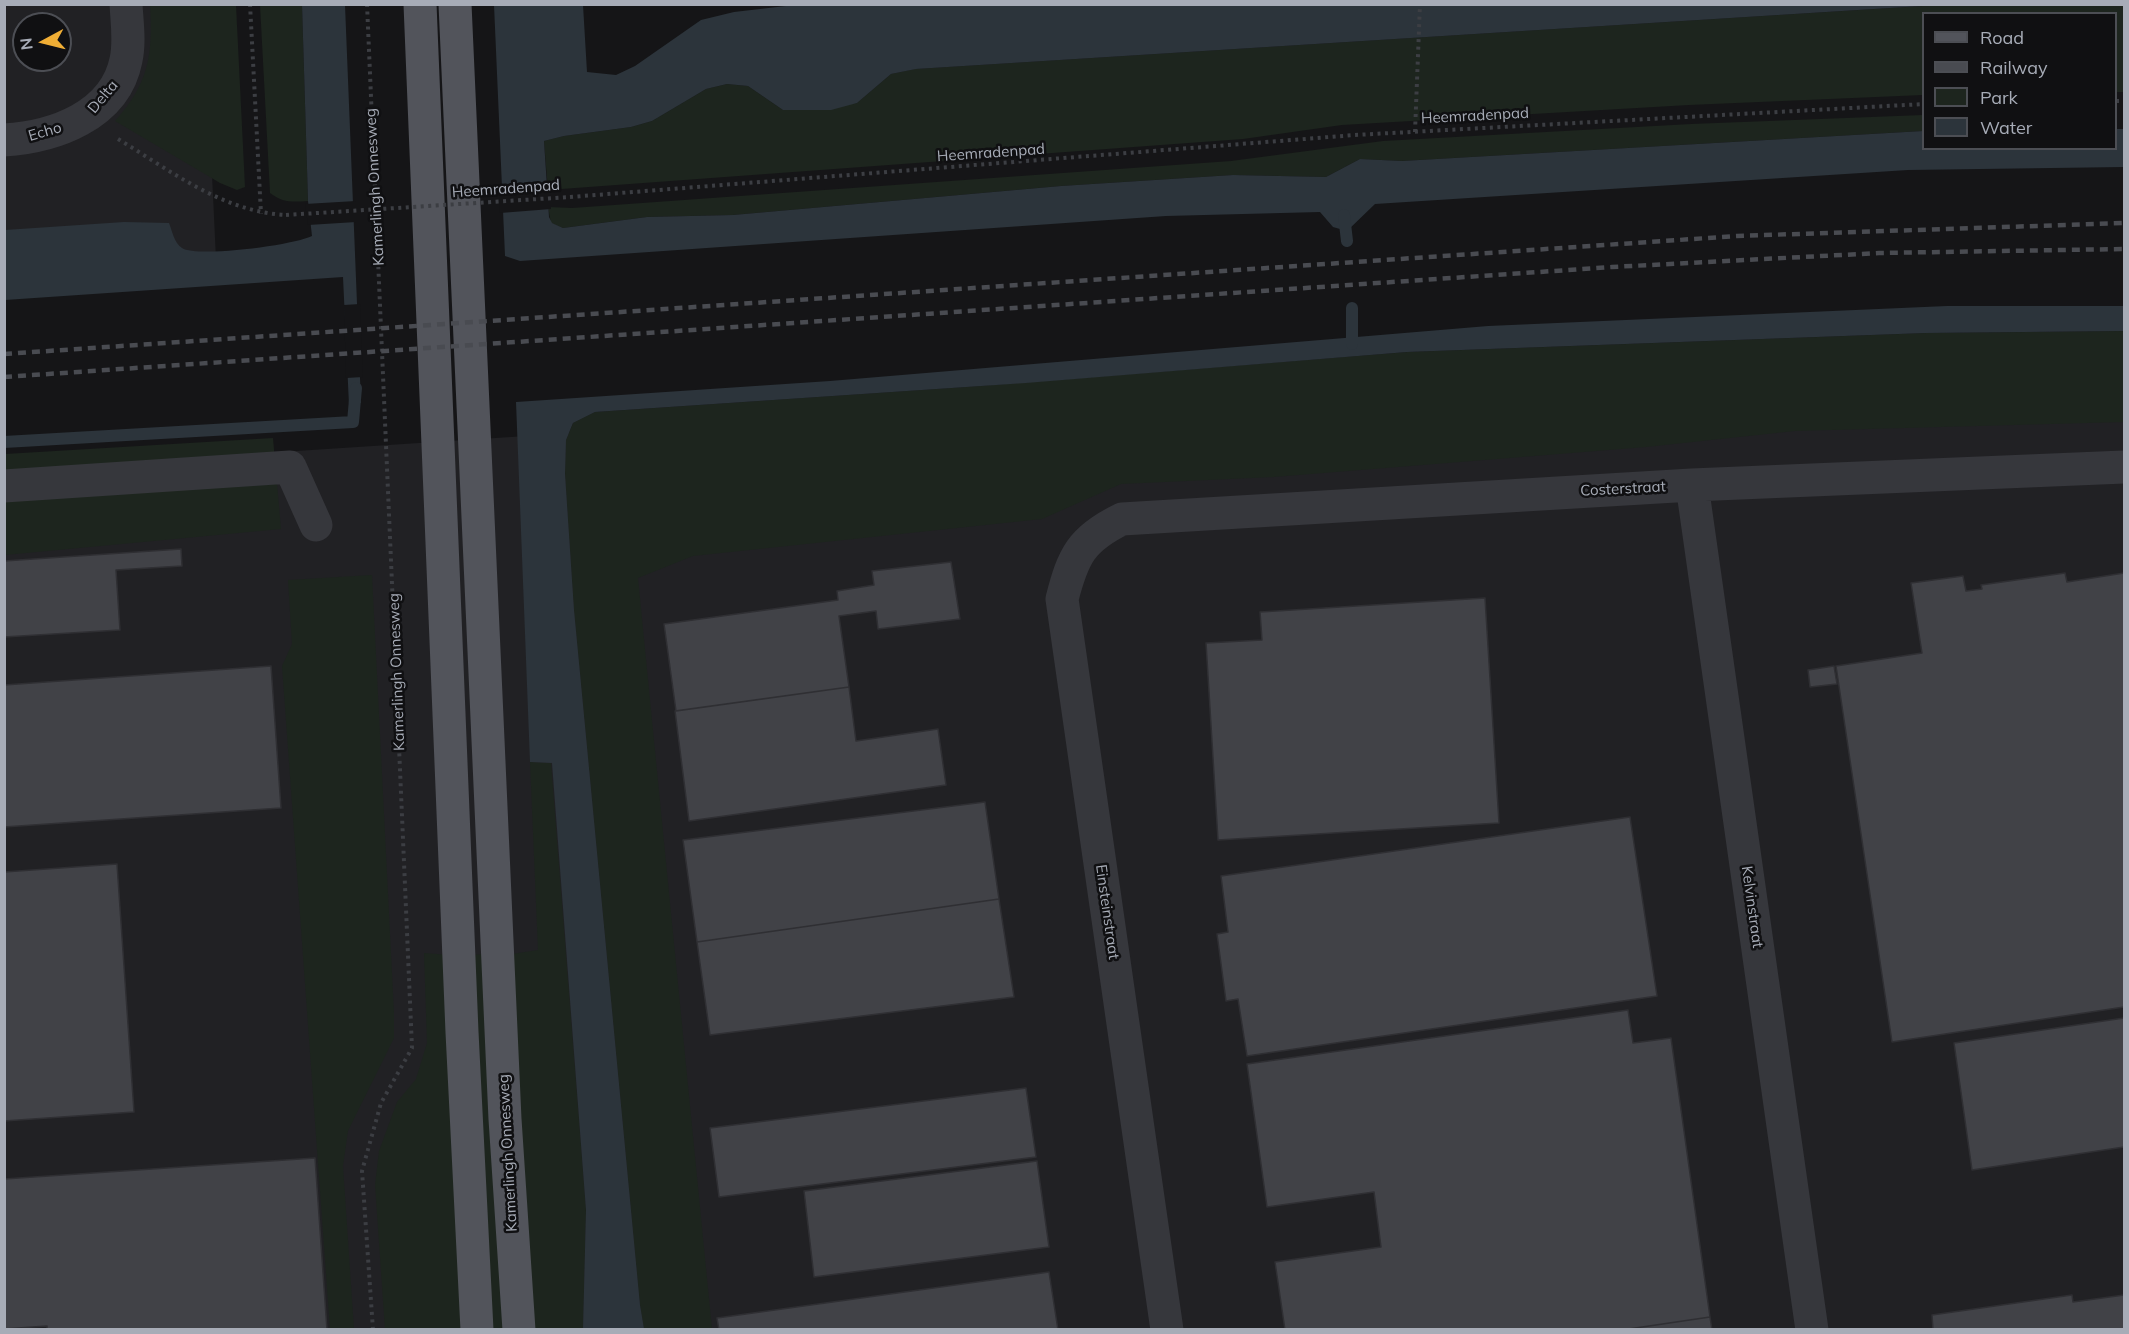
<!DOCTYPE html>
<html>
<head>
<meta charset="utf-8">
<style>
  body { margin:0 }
  #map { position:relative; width:2129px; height:1334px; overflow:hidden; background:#151517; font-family:Mulish,sans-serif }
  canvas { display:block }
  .frame { position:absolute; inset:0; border:6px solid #a7acb7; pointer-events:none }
  .legend { position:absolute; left:1922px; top:12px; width:195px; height:138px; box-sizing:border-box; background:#101012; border:2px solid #4c4e54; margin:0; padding:8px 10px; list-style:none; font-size:18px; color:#a7acb7 }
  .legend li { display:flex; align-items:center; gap:12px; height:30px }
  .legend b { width:30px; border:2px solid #4c4e54 }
  .north { position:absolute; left:12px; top:12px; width:60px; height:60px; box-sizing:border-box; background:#101012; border:2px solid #4c4e54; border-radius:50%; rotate:263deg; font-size:16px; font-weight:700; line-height:24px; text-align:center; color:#a7acb7 }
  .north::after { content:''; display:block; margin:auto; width:21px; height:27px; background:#f0ae35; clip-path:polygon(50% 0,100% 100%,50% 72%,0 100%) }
</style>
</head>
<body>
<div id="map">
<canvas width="2129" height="1334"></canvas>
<div class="frame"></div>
<ul class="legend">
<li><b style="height:8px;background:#52545b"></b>Road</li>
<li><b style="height:8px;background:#494b51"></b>Railway</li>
<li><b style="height:16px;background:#1d251e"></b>Park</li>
<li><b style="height:16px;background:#2c343b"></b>Water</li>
</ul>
<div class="north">N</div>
</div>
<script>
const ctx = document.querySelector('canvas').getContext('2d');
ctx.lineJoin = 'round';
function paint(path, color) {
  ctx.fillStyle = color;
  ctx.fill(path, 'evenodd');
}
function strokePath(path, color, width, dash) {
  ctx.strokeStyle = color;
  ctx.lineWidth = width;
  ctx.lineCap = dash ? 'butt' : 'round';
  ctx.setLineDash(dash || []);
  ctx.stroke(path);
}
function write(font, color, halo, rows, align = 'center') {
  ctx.font = font + ' Mulish,sans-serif';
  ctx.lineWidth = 5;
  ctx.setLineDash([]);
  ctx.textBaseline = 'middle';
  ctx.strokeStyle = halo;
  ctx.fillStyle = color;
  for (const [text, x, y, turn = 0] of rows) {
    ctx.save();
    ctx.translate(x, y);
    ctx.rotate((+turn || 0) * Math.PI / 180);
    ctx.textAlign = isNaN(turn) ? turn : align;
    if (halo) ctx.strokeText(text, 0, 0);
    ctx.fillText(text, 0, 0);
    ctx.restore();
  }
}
paint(new Path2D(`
  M5,5H204L216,259L5,273ZM24,24H60V60H24Z
  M1354,382L2124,389V1329L5,1330V470Z`), '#212124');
paint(new Path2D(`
  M150,5H236L245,187L237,190L220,183L115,121C149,83 153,55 150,5Z
  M260,5H302L308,201C292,202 283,203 270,193Z
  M1938,5H2124V92H2116V14H1924L1923,95L1689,105L1342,125L1243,139L548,190L544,141L564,136L631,127L652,121L706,89L727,84L748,86L783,110L857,103L891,74L915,69Z
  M1923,115V131L1402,161L1360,159L1326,177L1233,175L1061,186L733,215L647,217L563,228L551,223L548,207L572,208L1231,161L1383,141L1691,124Z
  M2124,331V422L1795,431L1646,447L1274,477L1121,484L1042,519L693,556L638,578L712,1329H644L640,1305L574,610L565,474L566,440L573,423L595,412L980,386L1407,352L1926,333Z
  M273,438L281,529L5,555V454Z
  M372,575L394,1013V1038L348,1131L343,1166L354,1329H330L282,666L292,644L288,580Z
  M530,762L551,763L586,1210L583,1329H530L512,954L538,950Z
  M424,953L450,955L465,1329L385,1330L375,1185L379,1151L397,1102L416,1079L427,1043Z
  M486,954L504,1329H490L472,955Z`), '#1d251e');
paint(new Path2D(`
  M803,4L1938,5L916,69L891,74L857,103L831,110H783L748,86L727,84L706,89L652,121L631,127L564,136L544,141L549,217L552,223L563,228L647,217L733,215L1061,186L1233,175L1326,177L1360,159L1402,161L1923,131L1924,148H2116V129H2124V167L1908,170L1375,204L1347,231L1333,227L1320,212L1166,216L520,261L505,256L494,5H583L587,72L616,75L635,66L701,20L734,12Z
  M302,5H345L361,403L349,405L343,277L5,300V230L124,222L169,223C172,230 174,243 182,248C198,258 294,245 312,236L308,201Z
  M1947,306H2124V331L1926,333L1407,352L1026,383L595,412L573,423L566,440L565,474L574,610L640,1305L644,1329H583L586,1210L552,763L530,762L516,402L830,381L1488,326Z`), '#2c343b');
paint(new Path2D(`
  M551,187V209L500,213L499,191Z
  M356,201V222L308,225L305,204Z
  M360,304L363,377L346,378L344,305Z`), '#151517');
strokePath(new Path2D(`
  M1344,215L1347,241
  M1352,344V308
  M4,442L353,422L356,388`), '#2c343b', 12);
const building = new Path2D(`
  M181,549L182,566L116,570L120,630L4,637V561Z
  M951,562L960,619L878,629L876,611L839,616L849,687L676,711L664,624L838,600L837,591L874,585L872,571Z
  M2065,573L2067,582L2124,573V1007L1892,1042L1836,666L1922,653L1911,583L1963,576L1966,591L1982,589L1981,585Z
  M1485,598L1499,823L1218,840L1206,643L1262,640L1260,612Z
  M271,666L281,808L4,827V685Z
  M1834,666L1837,684L1810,687L1808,670Z
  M849,687L856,741L938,729L946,785L689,821L675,711Z
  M985,802L999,899L697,942L683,840Z
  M1630,817L1657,996L1247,1056L1238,999L1226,1001L1217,934L1228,932L1221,876Z
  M117,864L134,1112L4,1121V872Z
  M999,899L1014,997L710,1035L697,942Z
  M1628,1010L1633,1043L1671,1038L1710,1317L1622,1330H1285L1275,1262L1381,1247L1374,1192L1267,1207L1247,1064Z
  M2124,1018V1147L1972,1170L1954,1043Z
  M1026,1088L1036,1157L719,1197L710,1128Z
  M315,1158L327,1330H47V1326L4,1329V1179Z
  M1037,1161L1049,1247L814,1277L804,1191Z
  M1049,1272L1058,1330H719L717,1318Z
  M2072,1295L2073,1302L2124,1295V1330H1933L1932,1315Z
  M1710,1317L1712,1330H1622Z`);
paint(building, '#414247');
strokePath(building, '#2f2f33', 1.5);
strokePath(new Path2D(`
  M250,4L261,214
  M367,4L412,1048L381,1103L362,1171L373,1330
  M2116,101H2124
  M1415,132L1420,4
  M118,139C171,171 223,212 286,215
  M570,197L1355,135L1924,104`), '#3c3e43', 4, [3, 4.5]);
strokePath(new Path2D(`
  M4,140C54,137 115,116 126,60C130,42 127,23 126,4
  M1692,485L1812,1330
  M4,486L290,467L316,525
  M1167,1330L1062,599C1073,556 1081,539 1122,519L1692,485L2124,467`), '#36373c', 33);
strokePath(new Path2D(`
  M420,4L462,1032L477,1330
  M455,4L505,1119L519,1330`), '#52545b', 33);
strokePath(new Path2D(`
  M4,354L1737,236L2124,223
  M4,377L1612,267L1879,253L2124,249`), '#494b51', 4.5, [8, 6]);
strokePath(new Path2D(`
  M286,215L570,197`), '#3c3e43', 4, [3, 4.5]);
write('15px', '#a7acb7', '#101012', [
  ["Delta",103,97,-50],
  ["Heemradenpad",1475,116,-3],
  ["Echo",45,132,-16],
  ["Heemradenpad",991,153,-4],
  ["Kamerlingh Onnesweg",375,187,-93],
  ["Heemradenpad",506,189,-4],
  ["Costerstraat",1623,489,-3],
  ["Kamerlingh Onnesweg",397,672,-92],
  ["Kelvinstraat",1752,907,82],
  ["Einsteinstraat",1107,912,82],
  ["Kamerlingh Onnesweg",508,1153,-93]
]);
</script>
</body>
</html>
